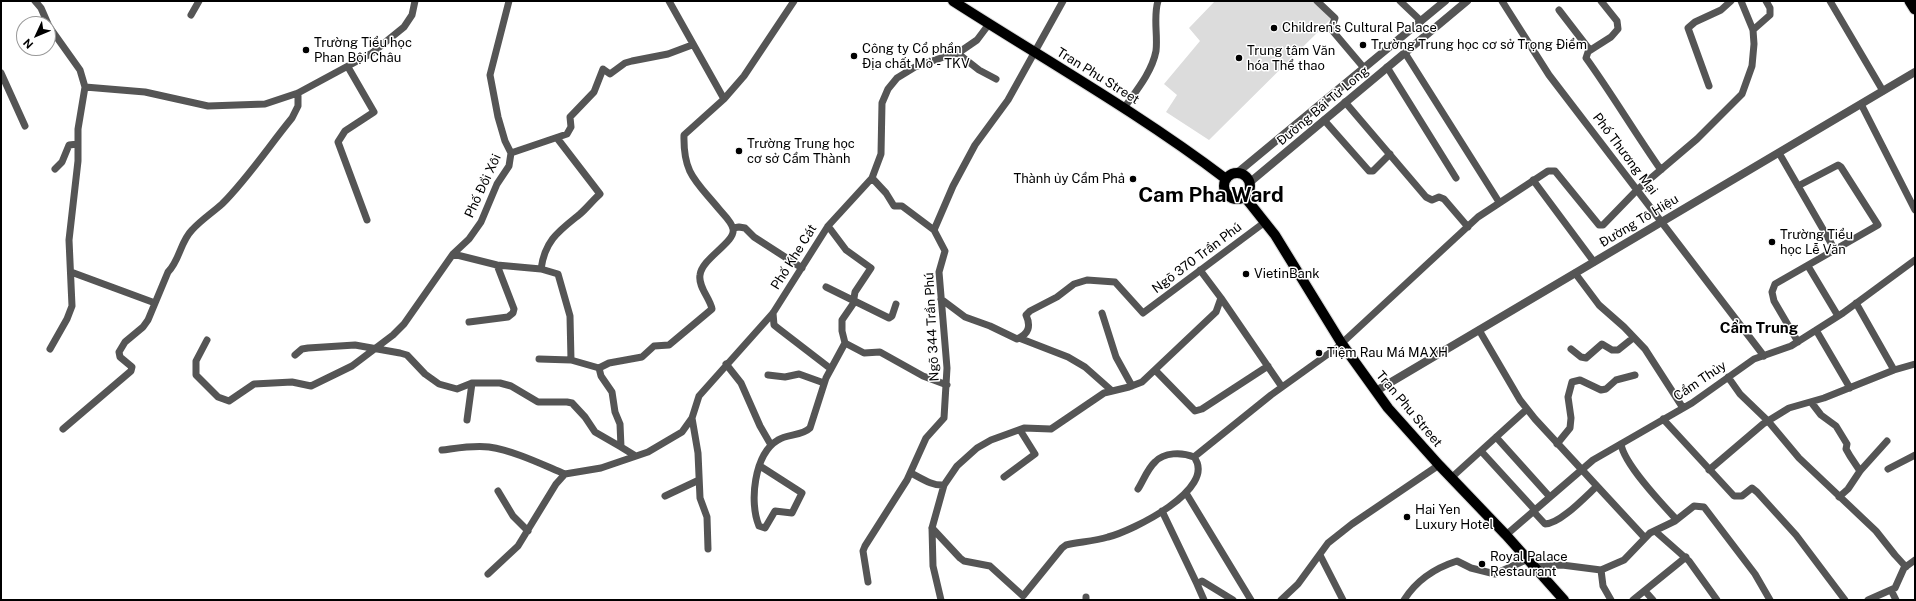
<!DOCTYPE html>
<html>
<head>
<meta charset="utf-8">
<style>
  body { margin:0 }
  #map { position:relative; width:1916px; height:601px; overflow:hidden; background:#fff; font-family:"Public Sans",sans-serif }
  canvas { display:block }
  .frame { position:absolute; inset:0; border:2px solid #000; pointer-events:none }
  .north { position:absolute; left:16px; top:16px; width:40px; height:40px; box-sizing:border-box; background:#fff; border:1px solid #999; border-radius:50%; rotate:226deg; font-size:11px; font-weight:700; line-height:16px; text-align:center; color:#000 }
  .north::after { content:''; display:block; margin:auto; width:14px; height:18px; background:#000; clip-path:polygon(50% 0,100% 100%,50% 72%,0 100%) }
</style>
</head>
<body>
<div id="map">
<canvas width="1916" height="601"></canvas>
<div class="frame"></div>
<div class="north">N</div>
</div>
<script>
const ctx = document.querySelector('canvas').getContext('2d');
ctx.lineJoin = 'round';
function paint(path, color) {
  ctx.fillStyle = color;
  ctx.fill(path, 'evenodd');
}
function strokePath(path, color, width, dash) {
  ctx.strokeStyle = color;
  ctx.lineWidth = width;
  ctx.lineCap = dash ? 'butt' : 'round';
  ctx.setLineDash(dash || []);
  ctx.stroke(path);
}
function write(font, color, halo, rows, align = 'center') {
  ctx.font = font + ' "Public Sans",sans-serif';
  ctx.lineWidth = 3;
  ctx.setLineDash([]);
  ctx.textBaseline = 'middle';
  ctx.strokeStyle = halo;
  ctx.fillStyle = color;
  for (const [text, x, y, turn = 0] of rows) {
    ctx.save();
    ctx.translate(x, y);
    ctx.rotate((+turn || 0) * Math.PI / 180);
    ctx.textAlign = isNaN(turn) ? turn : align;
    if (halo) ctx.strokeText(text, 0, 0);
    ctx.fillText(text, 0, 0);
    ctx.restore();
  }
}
paint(new Path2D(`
  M1215,1H1314L1331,19L1209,140L1166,112L1177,95L1164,84L1200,41L1189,28Z`), '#dcdcdc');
const primary = new Path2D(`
  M953,1C1045,60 1139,113 1226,179
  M1224 186a13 13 0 1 1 26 0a13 13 0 1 1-26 0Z
  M1244,196L1275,235L1342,344L1388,408L1439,465L1506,535L1564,600`);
const trunk = new Path2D(`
  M1910,1L1915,9`);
strokePath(primary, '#dbdbdb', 12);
strokePath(trunk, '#dbdbdb', 13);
strokePath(new Path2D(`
  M35,1L41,8L48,24
  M669,1L724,99
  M1317,1L1335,18L1331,29L1364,68
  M1400,1L1421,21
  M1502,1L1549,75L1764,356
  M1830,1L1883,91
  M1559,10L1589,49L1586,58C1612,94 1635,133 1661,170
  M191,15L199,1
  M48,25L80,70L85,87L78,129V161L69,240L72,306L67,319L50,349
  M1753,30L1770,15V8L1766,1
  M1589,51L1611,37L1618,29L1617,21L1601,1
  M956,52L979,70L996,79
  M1405,53L1499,202
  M348,67L374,112L345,131L338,142L367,220
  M1387,67L1456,178
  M1,73L25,126
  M1709,86L1688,28L1695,22L1721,10L1731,1
  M85,87L145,92L208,106L265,104L298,93L372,53L404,27L412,15L415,1
  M1345,102L1426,197L1432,200L1439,197L1444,199L1468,227
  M1861,104L1915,210
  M1124,108C1136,91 1152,72 1156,51C1158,35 1153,17 1158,1
  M1324,120L1369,171H1373L1390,154
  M511,153L567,134L571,127L570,117L594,92L603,69L610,74L625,63L632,61L668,54L692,45
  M1779,153L1835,250
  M55,169L62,162L69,145L78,144
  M872,178L886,193L894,206H902L934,230
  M1533,180L1594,262
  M828,226L846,250L871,268L855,292L853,304L842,320V331L845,343
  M733,228L739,227L745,228L754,237L802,268
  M453,254L497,265L541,269L558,274L570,316L571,360
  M1808,266L1838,316
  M541,269C545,240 559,231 580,214C587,208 593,200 600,194L557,138
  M71,272L155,303
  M1575,273L1599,305L1624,327L1645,349L1683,408
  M826,287L889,318L892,316L896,304
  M1221,298L1282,387
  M941,299L965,317L990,326L1017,339C1029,334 1031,326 1026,315L1030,311L1057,297L1074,284L1087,280L1115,282L1143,313L1265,222
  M1856,303L1894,370
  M773,313L774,325L779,329L831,369
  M1102,313L1116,357L1132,386
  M469,322L508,317L513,313L514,309L497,265
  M1479,330L1520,400L1535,419L1645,538
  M1816,330L1850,388
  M1019,338L1068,357L1085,367L1111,390
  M207,340L196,361V375L218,397L229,401L254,384L292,382L311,386L352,366L393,335L404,324L453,254L469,239L481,222L497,184L509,166L511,153L505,141L498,117L490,75L509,1
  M1798,342L1774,301L1772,292L1775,284L1878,225L1841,167L1838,165L1798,186
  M1342,343L1478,217L1548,171H1555L1599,225H1603L1637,190L1697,139L1742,94L1752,66L1754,44L1753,30L1741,1
  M1571,349L1581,357L1586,358L1602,344L1612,350H1618L1633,338
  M295,355L302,349L308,348L355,345L400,353L407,355L425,374L439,384L457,389L472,383H500L511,386L538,402H567L572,403L585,417L595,432L621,447
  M539,359L571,360L599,368
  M726,364L741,383L760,426L771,445
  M1155,370L1195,411L1202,409L1268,366
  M768,375L785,377L799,374L824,383
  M1728,377L1740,394L1768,421L1799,458L1876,531L1895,555L1906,567
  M1811,402L1821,415L1836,426L1847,444L1846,449L1850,456L1860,471
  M1663,419L1734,496H1742L1752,488L1757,492L1796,535L1845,600
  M467,420L472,383
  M63,429L131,371L132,367L120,357L119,352L125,342L143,327L148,320L168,272C180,260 180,242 192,230C201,220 212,213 222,204C248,178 269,146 292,118L298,106V93
  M1496,437L1549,496
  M1557,444L1570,428L1571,418L1568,397L1572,382L1580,380L1601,390L1606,389L1616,380L1635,375
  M1621,444C1624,464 1661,503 1676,519
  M442,450C458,448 474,445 489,447C515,451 541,464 565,474
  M1481,451L1534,509
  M634,455L621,447L620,424L615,412L612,392L601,376L599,368L609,363L642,357L654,346L669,345L712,309C710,298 698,287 700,275C702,258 736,242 733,229C732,222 724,215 719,209C696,181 683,174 684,135L724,99L744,76L794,1
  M1194,457L1271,395L1342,344
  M760,466L802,493L792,513L775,511L765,528L759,526C749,503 754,454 778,440C787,434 802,436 810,428L826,378L845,343L864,353L880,352L923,376L947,385
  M1888,469L1915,455
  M1709,470L1763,424L1789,408L1824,398L1894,370L1915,364
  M911,473C921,478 932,486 944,485
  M1004,477L1035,454L1020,430
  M1451,478L1527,409
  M1138,489C1143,481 1148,468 1155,462C1164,452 1182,452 1194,457
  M498,491L513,516L528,531
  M1186,493L1251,600
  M665,496L699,480
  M1839,497L1848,489L1860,471L1887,441
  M1162,511L1197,584
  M1533,511L1545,524C1560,524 1586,496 1597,486
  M932,528L960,558L964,561L990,566L1023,596L1062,548L1066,545C1080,542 1095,541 1108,537C1132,531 1218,489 1194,457
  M1655,531L1689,561L1717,600
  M1506,535L1593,460L1692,403L1754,359L1791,346L1843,313L1915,260
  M708,549L707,517L700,498L698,453L692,418L699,396L773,313L828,226L872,178L881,154L882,103L888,89L897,78L915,67L961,51L977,40L989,24
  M1320,555L1343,600
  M1535,567L1562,565L1601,570L1624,560L1650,533L1675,521L1694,506L1704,507L1755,574L1770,600
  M1601,570L1603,586L1611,600
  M488,574L518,546L556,484L565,474L601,468L648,452L682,432L692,418
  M868,582L863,551L865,546L907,480L926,438L944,418L947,368L939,272L945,251L934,230L953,186L975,145L1008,100L1063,1
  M1891,590L1896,600
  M1645,591L1653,600
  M941,600L933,566L932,528L944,485L957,466L977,448L991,440L1024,428L1051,429L1104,393L1129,387L1142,382L1216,312L1221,298L1200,270
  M1086,600V597
  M1204,600L1197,584L1202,581L1233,600
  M1281,600L1298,584L1328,543L1352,524L1439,465
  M1404,600C1416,581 1435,568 1457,561L1471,568L1495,574L1528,559
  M1633,600L1686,557
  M1868,600L1895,588L1904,568L1915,560`), '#555', 7);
strokePath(new Path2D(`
  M1237,173L1445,1
  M1249,183L1467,1
  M1376,391L1915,72`), '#555', 8);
strokePath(primary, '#000', 10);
strokePath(trunk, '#000', 11);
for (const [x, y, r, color] of [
  [1274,28,4,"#000"],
  [1363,45,4,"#000"],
  [306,50,4,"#000"],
  [854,56,4,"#000"],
  [1239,58,4,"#000"],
  [739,151,4,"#000"],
  [1133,179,4,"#000"],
  [1772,242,4,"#000"],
  [1246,274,4,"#000"],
  [1319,353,4,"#000"],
  [1407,517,4,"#000"],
  [1482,564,4,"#000"]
]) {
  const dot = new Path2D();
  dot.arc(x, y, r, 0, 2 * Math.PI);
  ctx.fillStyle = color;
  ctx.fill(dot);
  strokePath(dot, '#fff', 1.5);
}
write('13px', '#000', '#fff', [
  ["Children's Cultural Palace",1282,28],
  ["Trường Tiểu học",314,43],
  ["Phan Bội Châu",314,58],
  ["Trường Trung học cơ sở Trọng Điểm",1371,45],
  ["Công ty Cổ phần",862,49],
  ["Địa chất Mỏ - TKV",862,64],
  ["Trung tâm Văn",1247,51],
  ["hóa Thể thao",1247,66],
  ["Trường Trung học",747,144],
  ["cơ sở Cẩm Thành",747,159],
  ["Thành ủy Cẩm Phả",1125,179,"right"],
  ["Trường Tiểu",1780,235],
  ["học Lễ Văn",1780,250],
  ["VietinBank",1254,274],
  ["Tiệm Rau Má MAXH",1327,353],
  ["Hai Yen",1415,510],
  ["Luxury Hotel",1415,525],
  ["Royal Palace",1490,557],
  ["Restaurant",1490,572]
], 'left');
write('13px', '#000', '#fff', [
  ["Tran Phu Street",1098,76,32],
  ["Đường Bái Tử Long",1323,106,-40],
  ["Phố Thương Mại",1625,154,53],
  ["Phố Đồi Xôi",483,186,-65],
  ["Đường Tô Hiệu",1639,221,-31],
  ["Phố Khe Cát",794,257,-58],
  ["Ngõ 370 Trần Phú",1197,258,-37],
  ["Ngõ 344 Trần Phú",932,327,-93],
  ["Cẩm Thủy",1700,381,-34],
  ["Tran Phu Street",1409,409,50]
]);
write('bold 15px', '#000', '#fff', [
  ["Cẩm Trung",1759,328]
]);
write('bold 21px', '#000', '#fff', [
  ["Cam Pha Ward",1211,196]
]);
</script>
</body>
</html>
